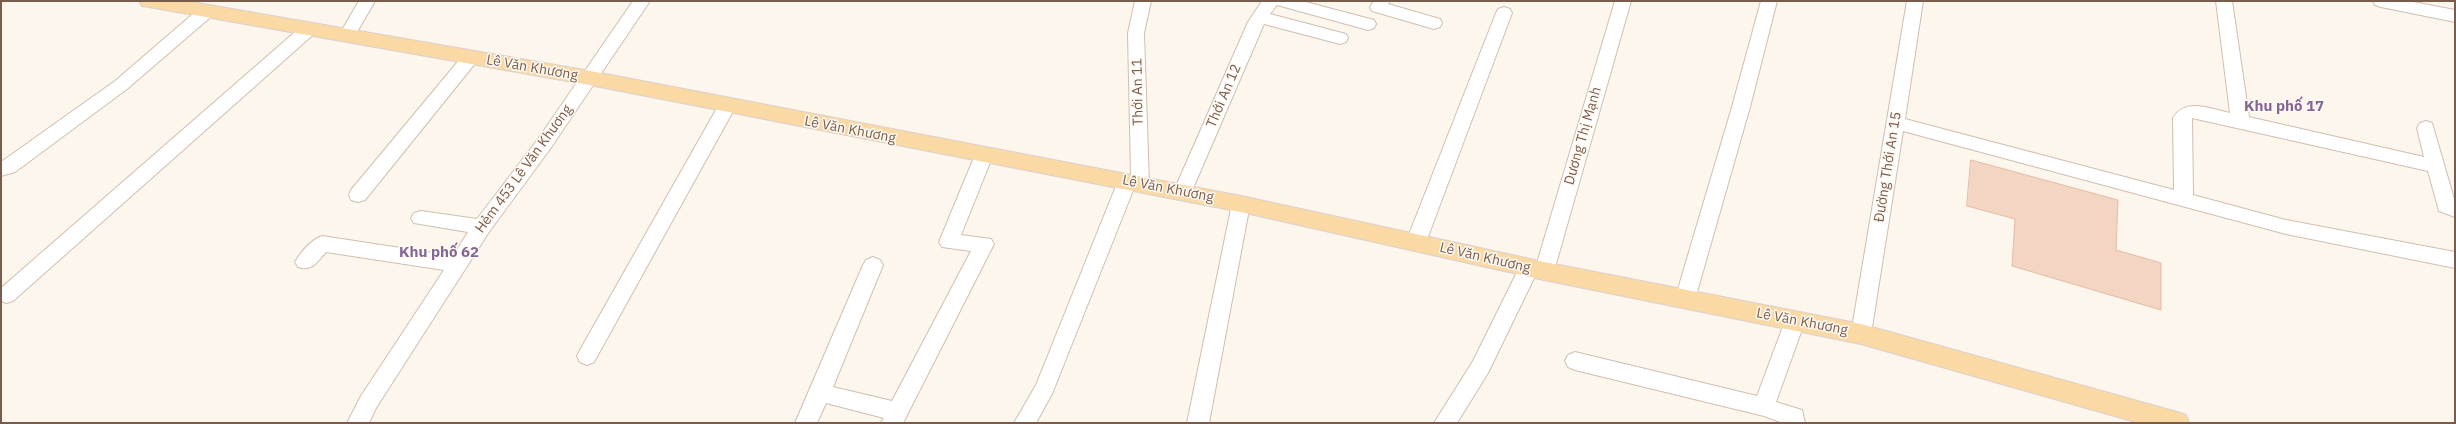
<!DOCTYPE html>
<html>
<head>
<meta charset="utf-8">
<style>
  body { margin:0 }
  #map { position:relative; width:2456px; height:424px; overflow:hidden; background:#fdf6ec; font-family:"IBM Plex Sans",sans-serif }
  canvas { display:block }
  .frame { position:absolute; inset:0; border:2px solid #7a5c4d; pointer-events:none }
</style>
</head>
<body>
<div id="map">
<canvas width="2456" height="424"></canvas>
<div class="frame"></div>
</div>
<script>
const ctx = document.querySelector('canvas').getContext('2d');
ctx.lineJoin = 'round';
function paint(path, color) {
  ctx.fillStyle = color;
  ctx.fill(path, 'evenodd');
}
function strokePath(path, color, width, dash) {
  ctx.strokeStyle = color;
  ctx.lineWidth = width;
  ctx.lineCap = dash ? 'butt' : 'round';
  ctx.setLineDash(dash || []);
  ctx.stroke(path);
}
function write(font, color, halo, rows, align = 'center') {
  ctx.font = font + ' "IBM Plex Sans",sans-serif';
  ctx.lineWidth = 3;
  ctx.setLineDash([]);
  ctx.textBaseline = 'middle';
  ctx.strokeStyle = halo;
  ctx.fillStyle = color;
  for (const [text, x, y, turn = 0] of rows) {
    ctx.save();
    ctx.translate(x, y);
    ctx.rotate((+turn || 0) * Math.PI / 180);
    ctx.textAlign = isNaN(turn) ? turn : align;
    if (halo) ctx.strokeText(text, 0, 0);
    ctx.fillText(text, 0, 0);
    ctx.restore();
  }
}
const building = new Path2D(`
  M1971,160L2118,200L2116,250L2161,263V310L2012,266L2015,219L1967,206Z`);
paint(building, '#f3d5c3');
strokePath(building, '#e6bba3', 1);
const minor = new Path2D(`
  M359,1H375L353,39H341L339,35Z
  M633,1H650L550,149L489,232L376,408L369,423H347L361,396L444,270L326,252C318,261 312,272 298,267L295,262C301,252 311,240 322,236L453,256L468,232L414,223L411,218L414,213L421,211L477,219L538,139Z
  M1135,1H1151L1144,33L1149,183L1147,188L1140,190L1134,188L1052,394L1036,423H1014L1036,385L1118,181L1120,176L1131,175L1128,33Z
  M1262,1H1302L1374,20L1376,24L1374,28L1368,30L1277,5L1270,14L1346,34L1348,38L1346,42L1340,44L1264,24L1191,193L1189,198L1182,200L1175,198L1173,193L1248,22Z
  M1374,1H1390L1388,4L1440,19L1442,23L1440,27L1434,29L1372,11L1370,7Z
  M1615,1H1631L1554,271L1551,277L1544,279L1536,274L1488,373L1457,423H1434L1473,361L1522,262L1529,259L1537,263Z
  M1761,1H1777L1750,107L1695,299L1692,305L1685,307L1678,305L1675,299L1732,107Z
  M1907,1H1923L1905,119L2174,190L2173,118C2185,97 2211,109 2230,113L2216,1H2232L2249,117L2424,157L2417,128L2420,123L2426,121L2432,123L2455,202V217L2439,211L2428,171L2192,118L2193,195L2286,220L2455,252V268L2286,234L1903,131L1871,334L1868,340L1861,342L1854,340L1851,334Z
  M2373,1H2408L2455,10V22L2381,7L2375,5Z
  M207,5L213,7L215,11L213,15L127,89L15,172L1,176V162L115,81L201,7Z
  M1504,7L1510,9L1512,13L1426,242L1423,247L1416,250L1409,247L1406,242L1496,13L1498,9Z
  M309,23L315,25L317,29L315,33L13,301L6,303L1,301V288L303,25Z
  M471,51L477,53L480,57L477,61L365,200L358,202L351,200L349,195L351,190L465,53Z
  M727,100L733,101L736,106L594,362L587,365L580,362L577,356L580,350L721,101Z
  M984,148L990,150L993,155L961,235L991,239L994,244L903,423H881L884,418L826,403L817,423H795L863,265L866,260L873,257L880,260L883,265L833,387L892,401L971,251L942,247L939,242L975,155L978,150Z
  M1241,197L1248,199L1250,204L1209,423H1187L1232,204L1234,199Z
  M1795,313L1802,315L1805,321L1776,402L1802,410L1805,423H1783L1764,416L1575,370L1568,367L1565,361L1568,355L1575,352L1757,396L1785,321L1788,315Z`);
const major = new Path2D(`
  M139,1H186L590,71L1241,196L1544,262L1861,324L2177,412L2186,415L2189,423H2139L1861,344L1544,280L1241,212L590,85L149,7L142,6Z`);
strokePath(minor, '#d1beb0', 2);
strokePath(major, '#dad1cd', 2);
paint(minor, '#fff');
paint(major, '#fbd9a5');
write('14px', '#7a5c4d', '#fffaf3', [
  ["Lê Văn Khương",532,68,10],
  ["Thới An 11",1138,92,-91],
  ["Thới An 12",1224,96,-67],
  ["Lê Văn Khương",850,130,11],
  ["Dương Thị Mạnh",1583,136,-74],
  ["Đường Thới An 15",1888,167,-81],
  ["Hẻm 453 Lê Văn Khương",524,169,-54],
  ["Lê Văn Khương",1168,189,11],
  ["Lê Văn Khương",1485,258,13],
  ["Lê Văn Khương",1802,322,11]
]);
write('bold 15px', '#846695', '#fffaf3', [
  ["Khu phố 17",2284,107],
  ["Khu phố 62",439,253]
]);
</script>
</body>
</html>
